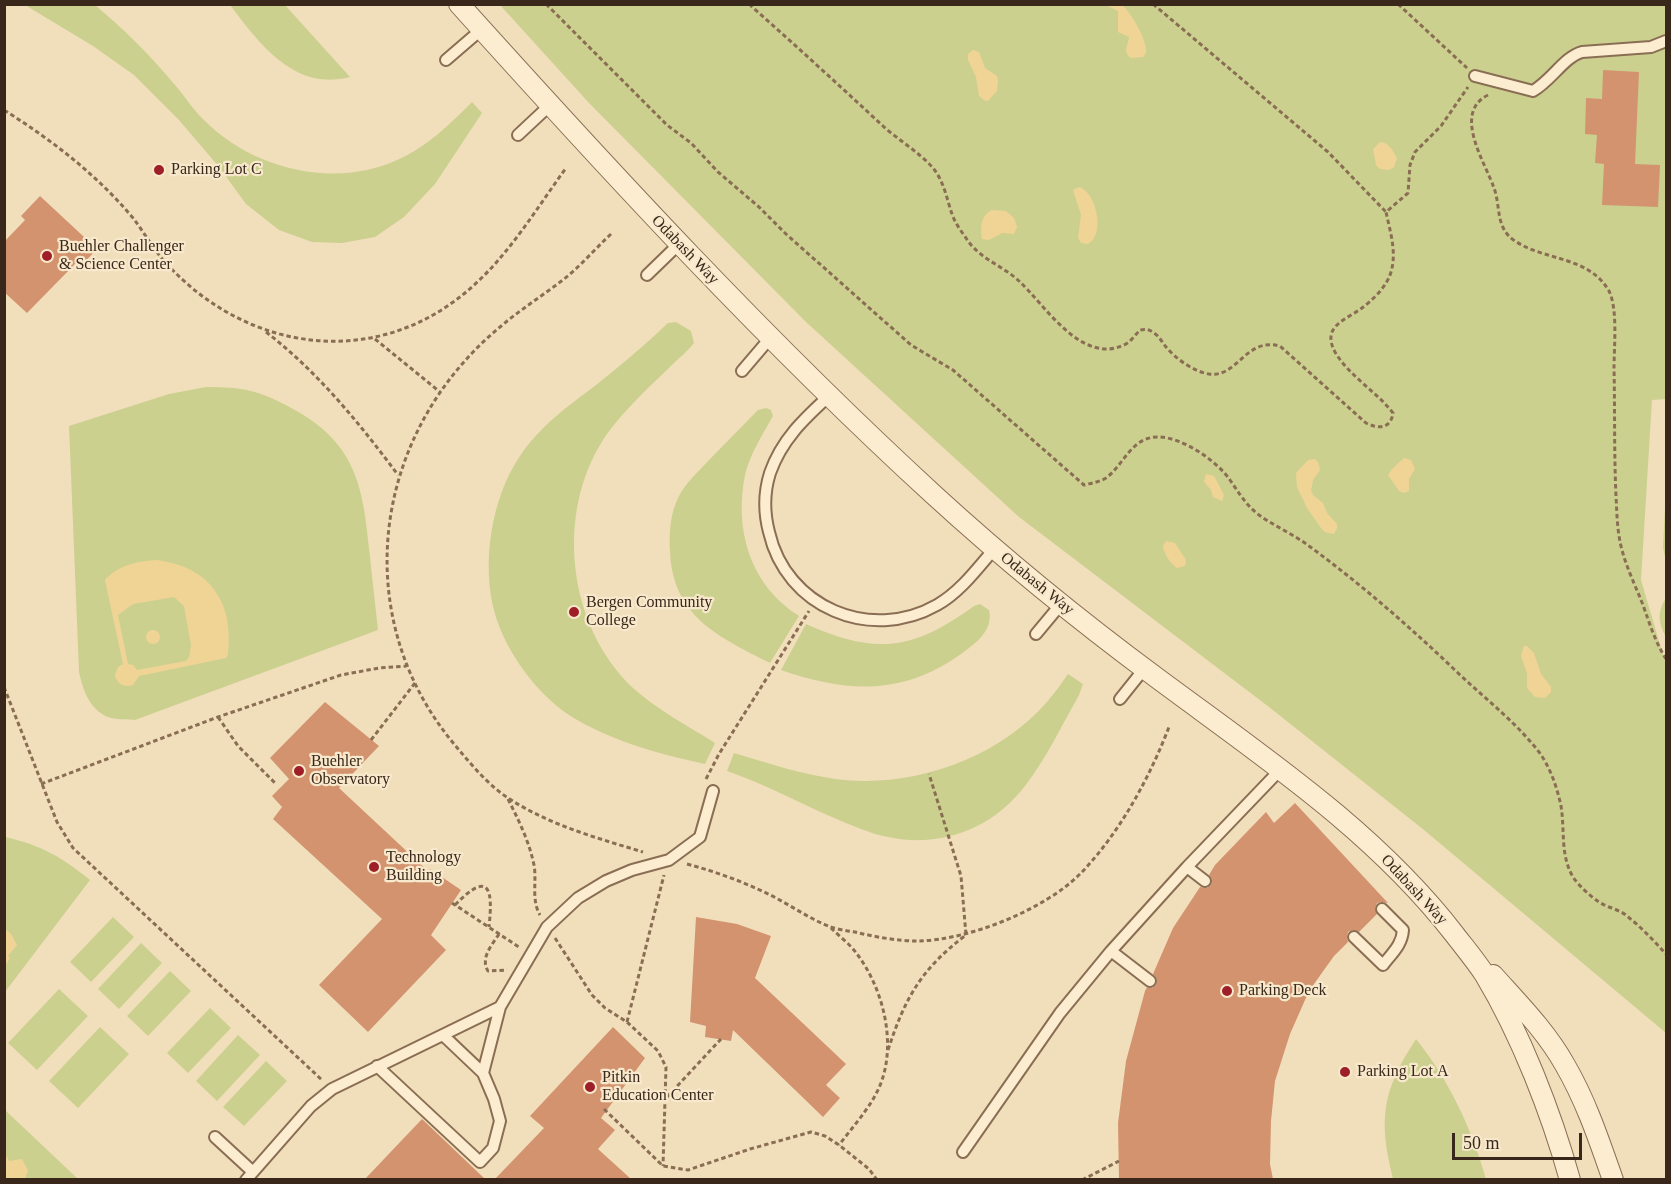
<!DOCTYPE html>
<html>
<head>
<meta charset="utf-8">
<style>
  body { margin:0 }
  #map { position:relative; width:1671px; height:1184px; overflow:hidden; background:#f1dfbc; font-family:"Times New Roman",serif }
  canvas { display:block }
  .frame { position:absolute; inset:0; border:6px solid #38271a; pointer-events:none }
  .scale { position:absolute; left:1452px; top:1133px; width:130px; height:27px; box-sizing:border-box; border:3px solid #38271a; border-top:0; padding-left:8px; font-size:18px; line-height:21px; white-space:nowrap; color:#38271a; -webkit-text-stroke:4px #f8e9cc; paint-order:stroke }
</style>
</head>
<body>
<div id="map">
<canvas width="1671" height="1184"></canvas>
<div class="frame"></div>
<div class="scale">50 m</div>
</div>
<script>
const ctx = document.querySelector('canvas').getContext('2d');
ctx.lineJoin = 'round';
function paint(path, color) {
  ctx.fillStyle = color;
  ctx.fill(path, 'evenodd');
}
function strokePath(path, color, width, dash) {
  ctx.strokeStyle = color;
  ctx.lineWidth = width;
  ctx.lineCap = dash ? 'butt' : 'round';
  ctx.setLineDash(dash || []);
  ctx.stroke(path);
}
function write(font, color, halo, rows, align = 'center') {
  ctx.font = font + ' "Times New Roman",serif';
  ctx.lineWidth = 4.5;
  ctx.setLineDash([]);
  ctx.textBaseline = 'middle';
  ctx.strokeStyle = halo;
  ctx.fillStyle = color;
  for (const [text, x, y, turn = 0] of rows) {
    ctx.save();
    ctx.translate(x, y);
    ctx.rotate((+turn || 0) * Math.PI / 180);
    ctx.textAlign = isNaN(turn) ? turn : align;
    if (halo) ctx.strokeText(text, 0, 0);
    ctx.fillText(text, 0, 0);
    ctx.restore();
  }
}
paint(new Path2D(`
  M25,5H95C124,29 151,56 175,85C185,96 193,110 204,120C252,169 334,189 397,160C427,147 450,124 472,102L482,113L435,184L404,217L375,237L342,243L312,242L279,230L246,204L219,167L179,120L134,75L93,46Z
  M230,5H285L350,77C294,92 259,43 230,5Z
  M500,5H1666V399L1652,400L1641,580L1666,665V1033L1424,830L1269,707L1019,517L806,322L589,103Z
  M676,322L691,331L694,343C687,352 679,358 671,366C649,387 620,414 603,440C555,515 568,626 632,687C657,710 687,725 715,743L705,764C659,754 610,741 569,715C536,693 506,652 495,614C481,565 491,498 520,456C539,427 568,406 596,385C621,365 645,345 668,323Z
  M206,387C243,387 259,390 293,409C354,442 363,484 369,548C372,576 375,603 378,630L135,720C128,719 118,720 111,718C90,712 83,690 79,672L69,426L169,394Z
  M766,408L771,410L773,416C763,434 750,454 745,475C734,530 750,585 799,616L770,663C719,637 673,617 670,552C669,534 670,514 678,498C685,483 699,471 710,459C726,443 742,426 758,410Z
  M1666,487V562L1663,547Z
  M1666,598V637C1658,623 1657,612 1666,598Z
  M980,604L989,610C993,627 981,639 969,648C908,696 850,694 781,670L806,624C876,655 912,651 974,606Z
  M1068,674L1083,684L1079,695C1062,725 1046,759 1025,786C985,838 921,853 861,829C815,812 774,787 727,771L734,753C767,763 801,774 835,779C910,789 996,760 1046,703C1054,694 1061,684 1068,674Z
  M5,837C41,845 62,857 90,880L5,992Z
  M113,917L134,937L91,982L70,962Z
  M141,943L162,963L119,1009L98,989Z
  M170,971L191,991L148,1036L127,1016Z
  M59,989L88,1016L37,1070L8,1043Z
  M210,1008L231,1028L188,1073L167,1053Z
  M100,1027L129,1054L78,1108L49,1081Z
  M238,1035L260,1055L217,1101L196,1081Z
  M1416,1039C1449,1080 1472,1129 1486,1179H1393C1378,1119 1382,1091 1416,1039Z
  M266,1061L287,1081L244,1126L223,1107Z
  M5,1110L78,1179H5Z`), '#ccd08f');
paint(new Path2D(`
  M1106,5H1122C1131,12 1148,42 1146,53L1143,57L1131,58C1122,51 1128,47 1129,37L1118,32V11Z
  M973,50L979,52L985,68L997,76L998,81L997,91L988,101L984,100L979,96L976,77L968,60V54Z
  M1380,142C1390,143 1392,150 1397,158L1394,167L1389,170L1380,169L1376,165L1373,149Z
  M1079,187C1096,192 1106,234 1088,244L1081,243L1078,238L1081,215L1073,190Z
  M992,210L1006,211L1014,218L1017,227L1014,234L1002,233L989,240L982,239C980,227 981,215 992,210Z
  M1404,458L1411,460L1415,469L1409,479V491L1404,493L1399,491L1388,475L1392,469Z
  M1315,459L1318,462L1320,470L1313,480L1311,491L1313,495L1323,503L1327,513L1337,524V528L1334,534L1325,532L1321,528L1307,508L1297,487L1296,473L1308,460Z
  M1206,474L1214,476L1224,495L1222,501L1213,497L1211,490L1204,482Z
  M1166,541L1175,543L1186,560L1185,566L1177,568C1170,563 1164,554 1163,546Z
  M157,560C210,567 234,602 228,654L226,658L139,676L133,685C124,688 117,684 115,675L118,667L123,664L105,580C118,565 138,561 157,560ZM174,597L184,606L191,645L189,657L186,661L137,670L133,665L128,664L118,615L133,604Z
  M146 637a7 7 0 1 1 14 0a7 7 0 1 1-14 0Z
  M1524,646H1527L1534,653L1541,674L1551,687V692L1545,698L1535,697L1527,688V673L1521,656Z
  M4,928L11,934L17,945L8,956L10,958L5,966Z
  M4,1151L9,1161L22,1159L28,1170L25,1179H5Z`), '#f0d496');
paint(new Path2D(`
  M1603,70L1639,72L1635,164L1660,165L1658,207L1602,205L1604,164L1595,163L1597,135L1585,134L1586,98L1602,99Z
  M40,196L97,249L79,268L75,264L27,313L4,292V242L25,220L21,216Z
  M325,702L379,746L339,788L429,872L430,869L461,890L431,935L446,950L368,1032L319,985L382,919L273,819L282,807L272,796L289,779L270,758Z
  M1295,803L1388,903L1381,902L1377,903L1375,908L1377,914L1359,932L1353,930L1348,932L1347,938L1348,942L1334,956L1309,991L1290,1034L1275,1081L1271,1121L1270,1164L1273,1179H1119L1118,1123L1126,1061L1145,991L1147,987L1152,988L1156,985L1157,979L1153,974L1173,928L1200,887L1207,888L1211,885L1212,879L1209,875L1215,865L1266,812L1274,823Z
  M696,917L737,924L771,936L755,978L846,1064L826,1085L840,1098L823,1117L733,1030L731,1041L705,1037L706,1026L690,1022Z
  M613,1027L645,1058L601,1118L615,1130L598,1149L631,1179H495L544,1128L530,1116Z
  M422,1119L485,1179H365Z`), '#d3936f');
const service = new Path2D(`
  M446,60L482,29
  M1475,76L1533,91C1552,80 1564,57 1582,52L1651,47L1666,41
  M518,135L549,106
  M647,275L679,244
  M742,371L771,337
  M830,395C804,419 782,439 770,473C764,492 764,513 769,532C786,607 870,643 937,605C960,592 977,569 995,548
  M1036,634L1061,604
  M1120,699L1144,669
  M1187,867L1205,881
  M1354,937L1383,965C1392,953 1402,945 1403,930L1382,909
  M1111,951L1150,981
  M443,1035L483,1073
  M377,1066L480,1162L493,1148L500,1121L494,1099L483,1073L500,1007
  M215,1137L253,1172
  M963,1152L1060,1013L1111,951L1187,867L1280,770
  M246,1180L311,1106L332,1089L500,1007L547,927L578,898L606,881L632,870L669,860L700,837L713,791`);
const minor = new Path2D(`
  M459,4C612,174 766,341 934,495C1005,560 1080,621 1157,678C1262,756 1375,831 1455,935C1465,948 1476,961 1485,975C1521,1035 1551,1112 1570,1180
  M1493,975C1518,1003 1546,1031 1565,1065C1586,1101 1599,1140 1613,1180`);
strokePath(service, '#8a6e54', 14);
strokePath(minor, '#8a6e54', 22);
strokePath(new Path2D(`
  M546,4L667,125L691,143L718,172L759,207L786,234L911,345L953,370L1084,485C1092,483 1099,482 1106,478C1124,465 1131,437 1158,437C1182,437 1216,460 1230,480C1239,493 1246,505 1259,515C1274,526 1293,534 1309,546C1362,585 1410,627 1457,672C1485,699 1515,721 1539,752C1550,767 1557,787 1561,806C1565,830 1560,855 1573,877C1579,886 1590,896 1599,902C1608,908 1619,909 1627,916C1641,927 1654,941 1666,954
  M749,4C795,45 840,86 884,127C900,141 920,153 933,168C944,181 947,200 952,214C955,223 961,231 966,238C979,259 1002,265 1019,281C1045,305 1081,365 1124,345C1131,342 1135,335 1140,330C1145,329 1149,329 1154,333C1159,336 1162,342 1166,347C1175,358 1194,372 1209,374C1238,378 1245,337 1280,346L1366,423C1378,429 1391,429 1393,413C1376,391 1349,376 1335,352C1321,326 1346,320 1362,308C1374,299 1387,286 1391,272C1397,252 1390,231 1386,212L1408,193L1410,165L1415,152L1441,126L1468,87
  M1153,4L1328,152L1386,212
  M1398,4L1467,68
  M1488,95C1452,113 1485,162 1494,188C1501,207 1495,228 1515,241C1545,261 1589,256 1609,291C1618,309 1614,348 1614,368C1615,411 1614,453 1616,496C1617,514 1617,532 1622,550C1627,569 1636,587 1643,605C1650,625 1655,641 1666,659
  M4,110C53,141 96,174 133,218C144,232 153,249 165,262C248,354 379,371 473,286C510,253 537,208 566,168
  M611,234C597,247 584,262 569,275C547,293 522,308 500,327C477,346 456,369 439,394C366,502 369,642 454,744C470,763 487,784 508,798C549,825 597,838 643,852
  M266,332C318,372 360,424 398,475
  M375,339L440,392
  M4,687L57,822L73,848L322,1080
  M218,717L238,746L275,783
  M371,740L415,683
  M706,779L719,754L809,611
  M41,784L218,717L341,675L379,668L407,666
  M508,799C519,821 529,841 534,865C537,881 531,900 540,915
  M687,864C713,871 739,880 764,892C786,902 806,917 828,926C836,929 846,931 855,932C875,937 898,941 918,941C969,940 1044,910 1080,874C1119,834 1149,779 1169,727
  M452,903L519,947
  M455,905C490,869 493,890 489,927
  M831,928C839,936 850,944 857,954C882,987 896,1039 882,1080C874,1104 854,1125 839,1145
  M499,934C492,945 480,958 488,971L507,970
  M555,938L592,995L605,1008L627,1022L658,1051L666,1067L663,1166
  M627,1022L664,875
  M888,1050C905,998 921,969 966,935L961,876L929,774
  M667,1097L721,1039
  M604,1109L663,1166L688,1170L750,1149L811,1132L825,1136L839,1145L869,1169L877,1180
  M1082,1180L1119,1161`), '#8a6e54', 3, [4.5, 3]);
strokePath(service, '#fcecd0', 10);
strokePath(minor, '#fcecd0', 20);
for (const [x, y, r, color] of [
  [159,170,6,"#9e1f27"],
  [47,256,6,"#9e1f27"],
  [574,612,6,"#9e1f27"],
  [299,771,6,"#9e1f27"],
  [374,867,6,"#9e1f27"],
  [1227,991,6,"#9e1f27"],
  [1345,1072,6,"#9e1f27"],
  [590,1087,6,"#9e1f27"]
]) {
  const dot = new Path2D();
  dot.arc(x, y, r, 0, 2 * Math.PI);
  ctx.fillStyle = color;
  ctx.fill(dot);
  strokePath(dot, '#f8e9cc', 2);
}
write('16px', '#38271a', '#f8e9cc', [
  ["Parking Lot C",171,170],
  ["Buehler Challenger",59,247],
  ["& Science Center",59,265],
  ["Bergen Community",586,603],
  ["College",586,621],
  ["Buehler",311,762],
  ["Observatory",311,780],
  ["Technology",386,858],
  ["Building",386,876],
  ["Parking Deck",1239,991],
  ["Parking Lot A",1357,1072],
  ["Pitkin",602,1078],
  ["Education Center",602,1096]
], 'left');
write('16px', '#38271a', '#f8e9cc', [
  ["Odabash Way",685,250,46],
  ["Odabash Way",1037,584,39],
  ["Odabash Way",1414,890,47]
]);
</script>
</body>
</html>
